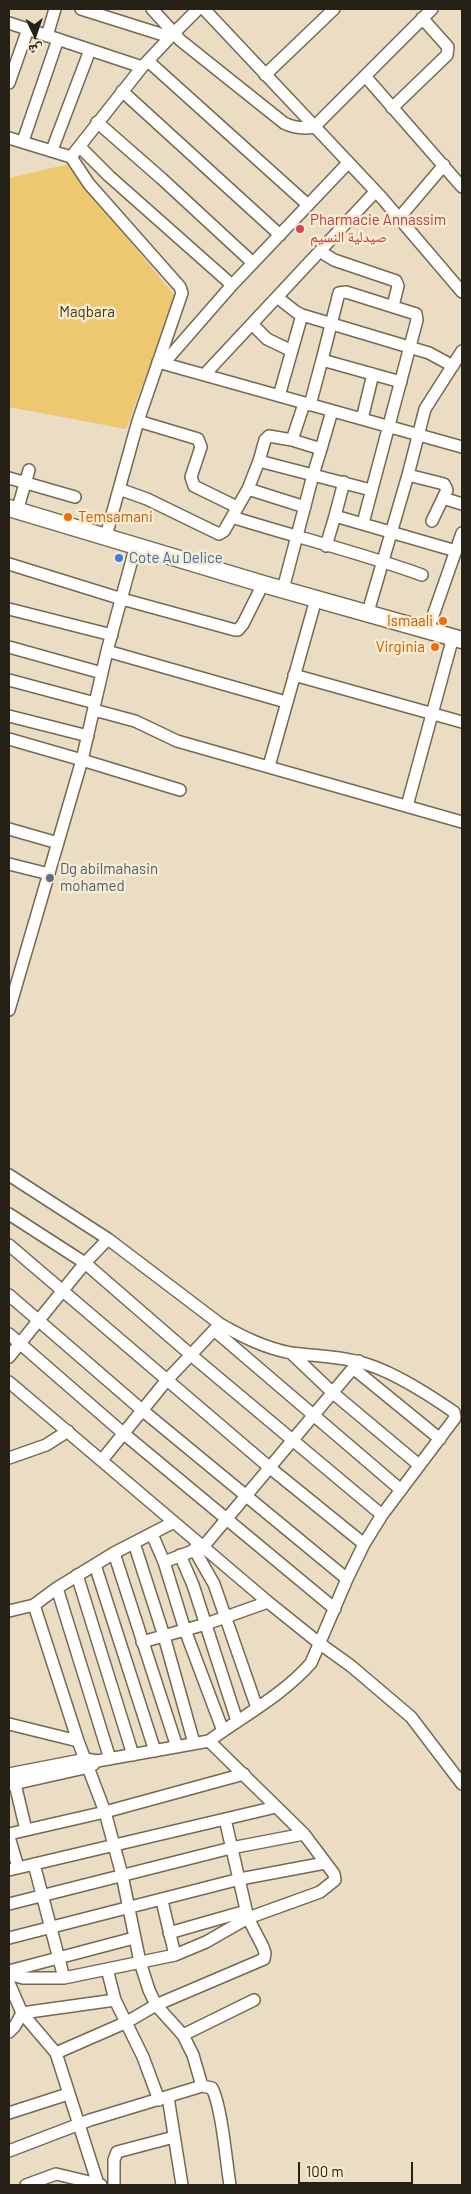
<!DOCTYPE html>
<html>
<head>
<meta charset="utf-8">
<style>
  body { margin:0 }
  #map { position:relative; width:471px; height:2194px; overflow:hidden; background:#eaddc3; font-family:Barlow,"Noto Naskh Arabic",sans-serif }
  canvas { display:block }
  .frame { position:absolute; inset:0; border:10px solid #252117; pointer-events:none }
  .north { position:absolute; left:10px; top:10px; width:50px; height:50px; -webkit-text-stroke:4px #f7ebd0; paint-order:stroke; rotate:177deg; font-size:14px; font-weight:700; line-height:20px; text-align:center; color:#252117 }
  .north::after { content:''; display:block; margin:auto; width:18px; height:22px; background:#252117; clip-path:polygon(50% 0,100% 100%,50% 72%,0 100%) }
  .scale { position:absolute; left:298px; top:2162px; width:115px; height:22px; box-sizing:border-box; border:2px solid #252117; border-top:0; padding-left:6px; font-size:15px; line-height:18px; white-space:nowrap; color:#252117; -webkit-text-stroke:4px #f7ebd0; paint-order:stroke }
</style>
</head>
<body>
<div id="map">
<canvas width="471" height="2194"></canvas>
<div class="frame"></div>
<div class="north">ش</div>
<div class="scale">100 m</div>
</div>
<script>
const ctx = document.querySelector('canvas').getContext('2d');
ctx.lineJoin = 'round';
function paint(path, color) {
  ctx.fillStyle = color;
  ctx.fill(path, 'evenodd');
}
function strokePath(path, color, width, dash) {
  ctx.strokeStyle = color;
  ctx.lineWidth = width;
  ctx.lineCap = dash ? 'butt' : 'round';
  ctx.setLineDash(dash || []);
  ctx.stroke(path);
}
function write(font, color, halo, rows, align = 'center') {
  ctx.font = font + ' Barlow,"Noto Naskh Arabic",sans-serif';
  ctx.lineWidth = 5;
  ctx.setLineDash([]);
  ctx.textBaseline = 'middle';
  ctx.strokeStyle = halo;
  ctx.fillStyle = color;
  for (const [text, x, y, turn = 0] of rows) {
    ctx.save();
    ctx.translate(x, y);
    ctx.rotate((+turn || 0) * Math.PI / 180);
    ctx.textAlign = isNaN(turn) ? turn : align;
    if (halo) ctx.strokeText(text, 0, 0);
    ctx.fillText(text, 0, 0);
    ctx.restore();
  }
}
paint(new Path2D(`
  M69,164L78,179L176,297L126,429L9,407V178Z`), '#eec771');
const minor = new Path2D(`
  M81,9L170,37
  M198,9L174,33L180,40L284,123C294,128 303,129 314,127L432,9
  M204,9L381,197L462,292
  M9,23L142,67
  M47,36L55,9
  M148,61L308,205
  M265,75L334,9
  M365,76L462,187
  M9,83L28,29
  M122,91L280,235
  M392,108L447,55L448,47L422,18
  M97,122L161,178L253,263
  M9,138L71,157L142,67L174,33L152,9
  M23,141L58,39
  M80,147L109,176L232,285
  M52,150L90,50
  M71,157L89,184L180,287L182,293L138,421L106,536
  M399,218L444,165
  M321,252L334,260L396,281L398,286L393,306
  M277,297L375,192
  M252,324L267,339L292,351
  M322,360L339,293L346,292L416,314L417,320L363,523
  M158,362L462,447
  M164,363L232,285L348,163
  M205,374L277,297L296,312L302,315L429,353L453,366
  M279,396L302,315
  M304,404L292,440L321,449L332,411
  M310,405L322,360L401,382
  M362,419L373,374
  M138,421L198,439L201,447L191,477L194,486L237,507
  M321,449L313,475L371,490
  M259,461L248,489L305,507
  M9,478L75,497
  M344,482L335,516L456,551
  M119,489L147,499L219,534L224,531L248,489
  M443,498L447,490L444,484L408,475L425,409L462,351
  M17,511L29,470
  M232,517C295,537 359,552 422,575
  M432,521L443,498L462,504
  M136,545L107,651L82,760L180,790
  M326,546L335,516
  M9,564L122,599L235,630H238L243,624L263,584
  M283,589L313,475L259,461L265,440L269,436L292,440
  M9,609L112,635
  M368,612L408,475
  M428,630L462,533
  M9,647L102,673
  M107,651L286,702
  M294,675L462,722
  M9,680L95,703
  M94,710L135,721L177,741L462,822
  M9,716L88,736
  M9,739L82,760L9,1010
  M269,766L316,599
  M407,806L453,637
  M9,829L58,843
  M9,864L49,874
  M9,1175L108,1239L220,1324C243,1337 265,1348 291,1353C314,1356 337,1356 359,1362C389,1369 428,1394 454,1412L455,1418L382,1515L364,1544
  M9,1214L85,1263L191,1355L382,1515
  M9,1245L269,1467L364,1544L347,1579L311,1663C283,1695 243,1716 209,1741
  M9,1295L142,1410L347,1579
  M214,1330L401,1490
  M9,1334L123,1433L335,1609
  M291,1353L333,1393L419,1465
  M9,1357L85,1263L108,1239
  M353,1368L440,1439
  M9,1382L268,1602L319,1643L351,1666L411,1717L462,1784
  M9,1458L46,1445L68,1431
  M102,1460L166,1381L219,1325
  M152,1534L164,1562L185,1630L223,1731
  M134,1543L164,1636L194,1743
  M194,1549L214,1584L257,1708
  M114,1553L177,1747
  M180,1555L193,1585L237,1721
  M164,1562L203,1547L359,1361
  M95,1565L155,1751
  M77,1575L133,1755
  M57,1588L110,1759
  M34,1605L57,1588L114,1553L174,1522
  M9,1611L34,1605L78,1741L105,1812L122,1875L140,1962L149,1990L156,2005L183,2035
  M142,1642L206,1624L268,1602
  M9,1724L78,1741
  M9,1774L86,1759L97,1761L209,1741L304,1834L334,1874L335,1880L320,1892L248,1918L206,1942L175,1955L64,1978H23L9,1974
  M15,1784L26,1830
  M9,1785L89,1767L94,1764
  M9,1834L105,1812L244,1774
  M9,1837L18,1867
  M34,1864L64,1978
  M9,1870L276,1807
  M162,1901L175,1955
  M9,1904L231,1848L304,1834
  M169,1933L246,1911
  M9,1938L240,1879L325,1863
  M107,1969L115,2000L143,2057L159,2100
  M9,1971L134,1938
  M9,1983L22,2013L56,2053L98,2184L101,2185
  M9,2032L15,2026L22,2013L115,2000
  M56,2053L127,2022L156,2005L264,1959L265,1953L263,1947L248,1918L225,1819
  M202,2086L193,2055L183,2035L254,2000
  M168,2097L182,2185
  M9,2113L68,2094
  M9,2151L90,2120L202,2086L212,2088C222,2108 226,2161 230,2185
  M26,2185L56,2174L98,2184
  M114,2185V2160L117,2152L174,2137`);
const highway = new Path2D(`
  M9,508L263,584L462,640`);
strokePath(minor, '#746951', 14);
strokePath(highway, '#746951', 19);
strokePath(minor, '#fff', 11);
strokePath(highway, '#fff', 16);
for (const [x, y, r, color] of [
  [300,229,5,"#e0444e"],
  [68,517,5,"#e8710a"],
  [119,558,5,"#3f7fe0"],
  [443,621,5,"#e8710a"],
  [435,647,5,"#e8710a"],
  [50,878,5,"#5c6f8a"]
]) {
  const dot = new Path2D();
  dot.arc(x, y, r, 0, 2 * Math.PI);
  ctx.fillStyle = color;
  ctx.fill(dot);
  strokePath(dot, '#f7ebd0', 2);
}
write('15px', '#be3a42', '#f7ebd0', [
  ["Pharmacie Annassim",310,220],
  ["صيدلية النسيم",310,237]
], 'left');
write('15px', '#483813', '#f7ebd0', [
  ["Maqbara",87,312]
]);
write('15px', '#c56008', '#f7ebd0', [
  ["Temsamani",78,517,"left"],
  ["Ismaali",433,621],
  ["Virginia",425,647]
], 'right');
write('15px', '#366cbe', '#f7ebd0', [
  ["Cote Au Delice",129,558]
], 'left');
write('15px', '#4e5e75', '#f7ebd0', [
  ["Dg abilmahasin",60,869],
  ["mohamed",60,886]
], 'left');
</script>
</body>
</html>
